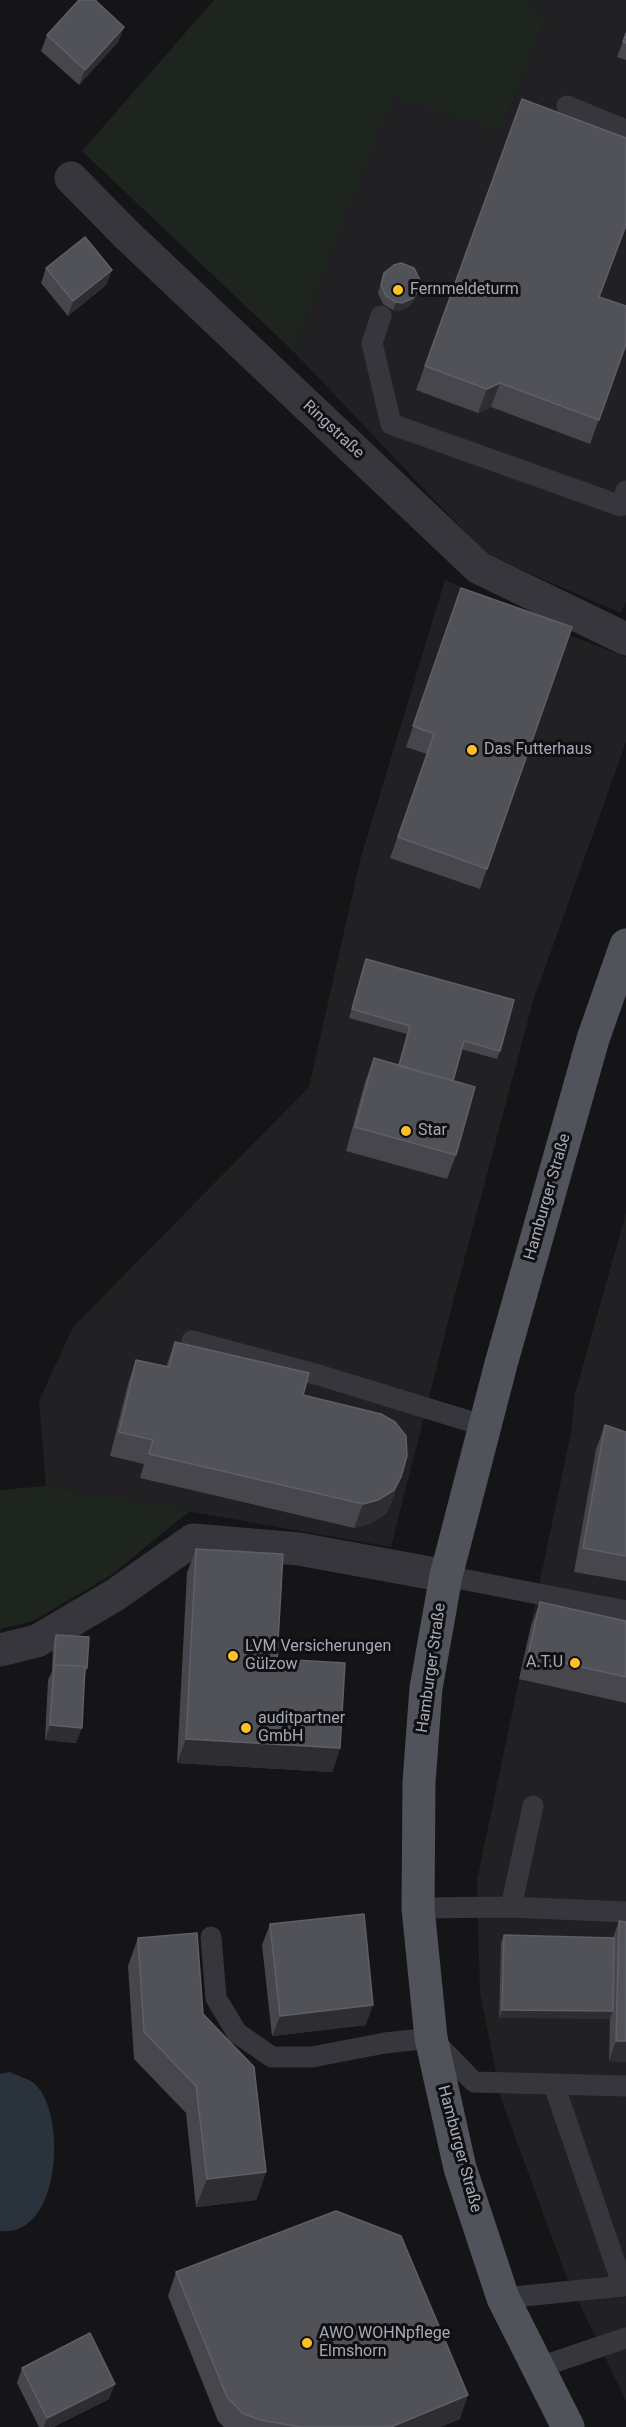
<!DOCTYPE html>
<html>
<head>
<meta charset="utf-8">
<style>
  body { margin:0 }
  canvas { display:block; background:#151517 }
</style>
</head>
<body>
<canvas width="626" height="2427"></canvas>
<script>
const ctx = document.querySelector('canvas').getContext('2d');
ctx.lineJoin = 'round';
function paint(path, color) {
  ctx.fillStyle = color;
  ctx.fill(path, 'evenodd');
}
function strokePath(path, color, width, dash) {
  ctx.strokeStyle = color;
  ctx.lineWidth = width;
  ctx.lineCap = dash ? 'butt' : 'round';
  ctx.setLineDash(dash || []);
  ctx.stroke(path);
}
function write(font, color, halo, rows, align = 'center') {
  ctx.font = font + ' Roboto,sans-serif';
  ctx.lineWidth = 6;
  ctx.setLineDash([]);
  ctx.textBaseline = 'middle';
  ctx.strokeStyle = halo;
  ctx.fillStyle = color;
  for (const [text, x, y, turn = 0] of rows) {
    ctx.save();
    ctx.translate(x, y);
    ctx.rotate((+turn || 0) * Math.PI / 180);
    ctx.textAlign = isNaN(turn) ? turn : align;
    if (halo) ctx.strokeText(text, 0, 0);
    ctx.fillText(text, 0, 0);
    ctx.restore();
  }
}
paint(new Path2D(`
  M528,0H626V601L621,613L487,555L293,351L393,95L501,132L545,21Z
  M445,580L574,637L626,657V742L533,1001L454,1298L391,1547L46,1486L39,1401L73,1327L309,1087L361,857Z
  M626,1213V2401L565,2273L502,2101L480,1993L477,1880L571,1433L575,1394Z`), '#212124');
paint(new Path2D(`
  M214,0H528L545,21L501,132L393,96L293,351L82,151Z
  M46,1486L190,1511L111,1575L33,1621L0,1629V1490Z`), '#1d251e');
paint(new Path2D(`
  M10,2072C17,2076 30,2079 35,2084C68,2116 60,2239 0,2231V2074Z`), '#2a333c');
strokePath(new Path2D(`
  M567,106L626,130
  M381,316L372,343L391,424L621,506L626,491
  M192,1341L322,1376L485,1426
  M446,1576L626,1611
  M511,1907L626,1912
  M418,1908L511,1907L533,1806
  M211,1937L216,1998L237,2033L272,2057H312L385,2043L431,2038L474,2082L626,2086
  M503,2298L623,2286L554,2085
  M537,2368L626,2338`), '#36363c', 21);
strokePath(new Path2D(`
  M71,178L126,234L479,568L626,639
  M0,1650L37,1641L115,1595L193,1540L299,1549L446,1576`), '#36363c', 33);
strokePath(new Path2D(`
  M568,2427L503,2298L460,2168L431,2038L418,1908L419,1782L426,1688L446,1576L501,1364L593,1039L626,945`), '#51535b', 33);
paint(new Path2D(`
  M124,27L118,42L79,85L41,51L47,35Z
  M626,33V60L617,57Z
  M522,99L599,297L626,344L590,444L491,407L478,413L416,390Z
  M46,268L112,270L106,285L68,316L41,283Z
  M384,273L417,295L410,306L399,311L393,310L383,304L378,293Z
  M461,588L572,627L480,889L390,858L427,754L406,747Z
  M366,959L500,1051L497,1059L461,1049L453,1081L456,1155L447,1179L346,1151L365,1082L374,1058L398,1065L407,1034L349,1018Z
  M175,1342L303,1395L392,1501L386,1514L369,1524L354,1528L140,1478L144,1464L110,1456L128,1384L136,1360L166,1367Z
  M605,1425L626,1432V1581L574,1572L596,1449Z
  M196,1549L277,1659L340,1748L332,1772L177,1763L187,1573Z
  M540,1602L626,1621V1703L519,1679L531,1626Z
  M56,1635L87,1668L85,1674L76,1743L45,1740L48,1680L52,1671L53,1643Z
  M619,1921L626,2062L609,2061L610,2018H499L501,1943L504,1935L613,1938Z
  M270,1924L366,2025L272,2036L262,1945Z
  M138,1938L203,2014L266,2172L256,2200L196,2207L186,2113L134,2059L128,1966Z
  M176,2272L460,2419L440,2427H224L218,2421L168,2296Z
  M22,2368L109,2399L53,2427H39L17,2383Z`), '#46464c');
paint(new Path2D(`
  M124,27L118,42L79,85L85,70Z
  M112,270L106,285L68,316L73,301Z
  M420,287L417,295L410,306L399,311L393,310L396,302Z
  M500,383L491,407L478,413L487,389Z
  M401,1477L392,1501L386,1514L369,1524L354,1528L363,1504Z
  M50,1725L82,1728L76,1743L45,1740Z
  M186,1739L340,1748L332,1772L177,1763Z
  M373,2005L366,2025L272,2036L280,2016Z
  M502,2010L613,2011L610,2019L499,2018Z
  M616,2041H626V2062L609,2061Z
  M266,2172L256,2200L196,2207L207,2179Z
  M115,2384L109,2399L53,2427H44L47,2418Z
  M468,2395L460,2419L440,2427H391Z`), '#2e2e32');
const building = new Path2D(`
  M79,0H95L124,27L85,70L47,35Z
  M626,33V43L623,42Z
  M522,99L626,138V225L599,297L626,306V344L599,420L500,383L487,389L425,366Z
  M85,237L112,270L73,301L46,268Z
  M401,263L414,268L420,280V287L413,298L402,303L396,302L386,296L381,285L384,273L394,265Z
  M461,588L572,627L487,869L398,837L434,734L413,726Z
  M366,959L514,1000L500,1051L464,1041L453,1081L399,1066L410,1026L352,1009Z
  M374,1058L475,1087L456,1155L355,1127Z
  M175,1342L309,1373L303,1395L381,1414L395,1422L406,1436L407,1456L401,1477L394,1490L378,1500L363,1504L149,1454L153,1440L119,1432L136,1360L169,1367Z
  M605,1425L626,1432V1556L583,1548Z
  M196,1549L283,1554L277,1659L345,1663L340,1748L186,1739Z
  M540,1602L626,1621V1677L528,1655Z
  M56,1635L89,1637L87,1668H85V1666L54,1665Z
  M54,1665L85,1666L82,1728L50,1725Z
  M364,1914L373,2005L280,2016L270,1924Z
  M619,1921L626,1922V2041H616Z
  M197,1933L203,2014L254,2067L266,2172L207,2179L196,2086L144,2032L138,1938Z
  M504,1935L614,1938L613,2011L502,2010Z
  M336,2211L401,2236L468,2395L391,2427H301L260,2420L242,2413L227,2397L176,2272Z
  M90,2333L115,2384L47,2418L22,2368Z`);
paint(building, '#515158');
strokePath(building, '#5e5f67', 1.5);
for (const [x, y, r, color] of [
  [398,290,6,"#fec026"],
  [472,750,6,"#fec026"],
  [406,1131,6,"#fec026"],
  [233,1656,6,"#fec026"],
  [575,1663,6,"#fec026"],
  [246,1728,6,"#fec026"],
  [307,2343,6,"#fec026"]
]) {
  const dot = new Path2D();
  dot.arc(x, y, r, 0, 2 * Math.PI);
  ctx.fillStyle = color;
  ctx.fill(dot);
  strokePath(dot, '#101012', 2);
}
write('16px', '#a6aab8', '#101012', [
  ["Fernmeldeturm",410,290],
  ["Das Futterhaus",484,750],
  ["Star",418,1131],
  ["LVM Versicherungen",245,1647],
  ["Gülzow",245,1665],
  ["A.T.U",563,1663,"right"],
  ["auditpartner",258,1719],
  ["GmbH",258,1737],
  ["AWO WOHNpflege",319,2334],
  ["Elmshorn",319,2352]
], 'left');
write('16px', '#a6aab8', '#101012', [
  ["Ringstraße",333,430,43],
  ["Hamburger Straße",548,1197,-74],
  ["Hamburger Straße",432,1668,-82],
  ["Hamburger Straße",459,2149,75]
]);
</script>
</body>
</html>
